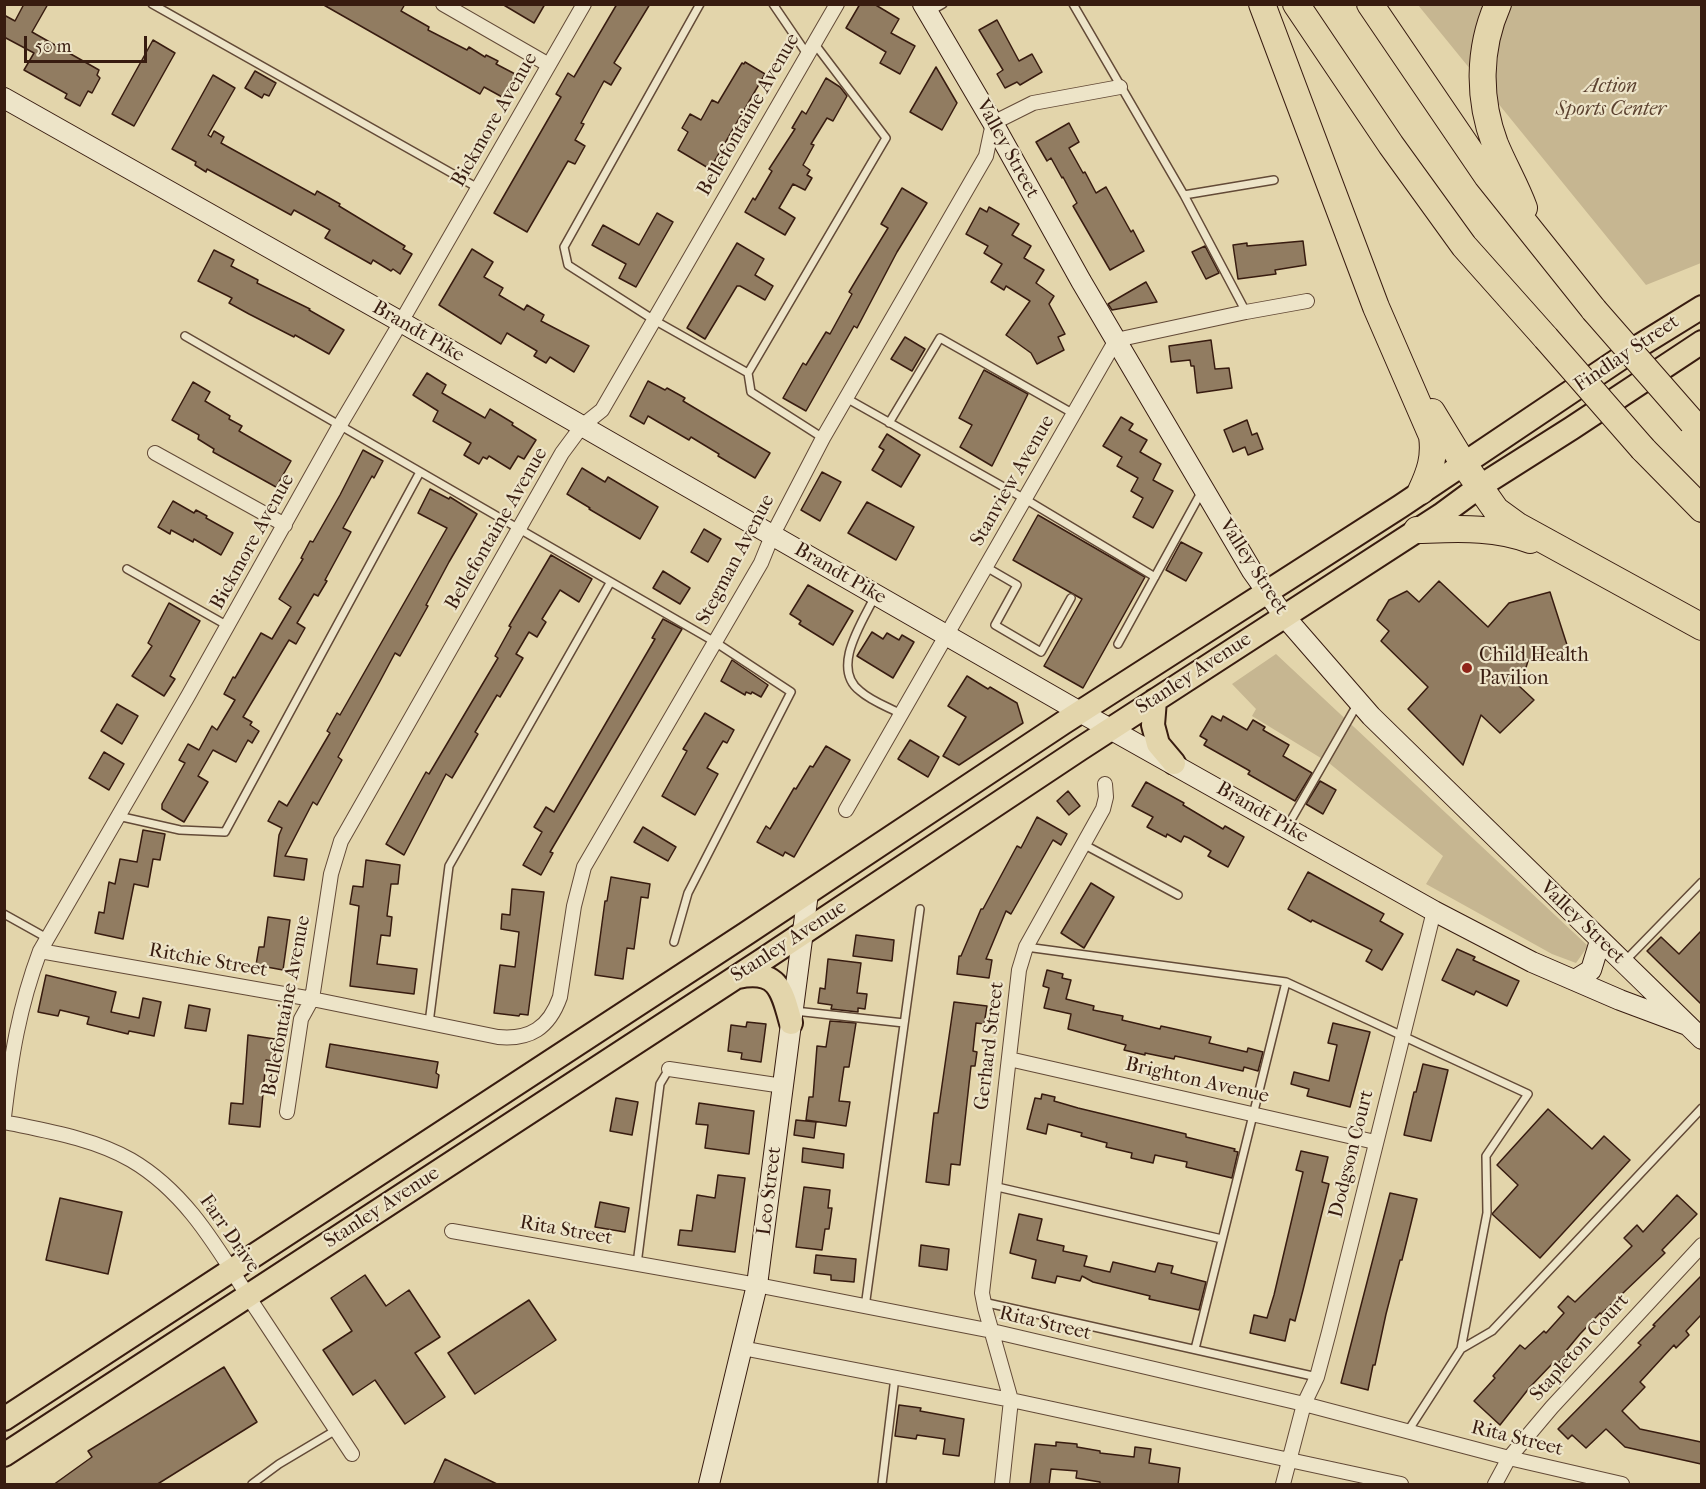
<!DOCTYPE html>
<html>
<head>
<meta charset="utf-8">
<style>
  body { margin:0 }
  #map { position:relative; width:1706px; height:1489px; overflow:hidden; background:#e3d5ab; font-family:"IM FELL French Canon",serif }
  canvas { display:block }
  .frame { position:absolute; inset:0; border:6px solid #381c10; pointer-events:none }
  .scale { position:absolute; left:24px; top:36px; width:123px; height:27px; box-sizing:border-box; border:3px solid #381c10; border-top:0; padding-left:8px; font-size:18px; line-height:21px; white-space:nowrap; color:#381c10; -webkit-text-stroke:4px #ede4c8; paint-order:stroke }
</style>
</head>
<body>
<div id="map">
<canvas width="1706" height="1489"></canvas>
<div class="frame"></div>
<div class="scale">50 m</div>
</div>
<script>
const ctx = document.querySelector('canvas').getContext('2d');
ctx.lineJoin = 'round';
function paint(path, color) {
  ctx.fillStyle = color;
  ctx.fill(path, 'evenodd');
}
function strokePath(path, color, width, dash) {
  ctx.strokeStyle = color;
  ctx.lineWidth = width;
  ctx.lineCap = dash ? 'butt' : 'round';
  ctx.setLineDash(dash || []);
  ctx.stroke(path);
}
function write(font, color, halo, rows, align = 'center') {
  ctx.font = font + ' "IM FELL French Canon",serif';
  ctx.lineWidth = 4.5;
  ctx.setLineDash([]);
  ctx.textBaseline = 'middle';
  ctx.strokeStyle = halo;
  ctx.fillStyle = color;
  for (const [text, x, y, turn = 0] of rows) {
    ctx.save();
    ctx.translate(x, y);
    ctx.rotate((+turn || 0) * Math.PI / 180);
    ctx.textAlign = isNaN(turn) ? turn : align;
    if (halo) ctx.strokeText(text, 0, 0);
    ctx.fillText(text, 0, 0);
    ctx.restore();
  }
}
paint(new Path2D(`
  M1418,5H1701V263L1646,285Z
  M1276,654L1588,946L1576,963L1552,954L1426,884L1443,856L1329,763L1252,716L1256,709L1232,684Z`), '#c6b691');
const building = new Path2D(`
  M24,4H48L32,32L99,70L97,75L100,78L92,93L88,91L80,106L65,98L67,94L24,70L34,53L4,37V15L15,21Z
  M322,4H405L401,11L429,27L428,30L467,50L469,47L485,57L486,55L498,61L496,64L517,75L504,98L484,87L480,94Z
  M502,4H545L534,23Z
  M617,4H650L614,63L621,68L611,85L604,81L581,123L584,124L575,140L585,146L575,164L568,161L527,232L494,213L561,97L556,94L568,73L574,77Z
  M860,4H874L899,19L891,33L915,46L900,74L880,63L886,52L846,28Z
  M997,20L1019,61L1032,54L1042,72L1020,85L1017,82L1005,88L997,74L1003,70L979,30Z
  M153,40L175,53L134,126L112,114Z
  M745,62L765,74L710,169L678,150L688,132L682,128L690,114L701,120L712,100L718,103L742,63L744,64Z
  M936,67L957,103L942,130L910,112Z
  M255,71L276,83L269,96L264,94L262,98L245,88Z
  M213,75L235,88L208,135L211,137L214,131L224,137L221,143L315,195L317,191L340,204L339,206L405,246L403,249L412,254L400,274L393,269L391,271L373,260L371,264L325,238L330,230L294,210L291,215L207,169L206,172L195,165L196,162L172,149Z
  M826,78L840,87L847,96L833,121L827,118L811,144L814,145L803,165L810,170L807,175L812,178L805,190L793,184L779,208L795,218L785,235L745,212L753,198L755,200L772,171L769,169L795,129L792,128L802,111L806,114Z
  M1069,123L1079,142L1069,148L1083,173L1085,172L1096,193L1106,187L1131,232L1133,230L1144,251L1110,270L1073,206L1077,203L1063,177L1062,178L1051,158L1047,161L1036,142Z
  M902,188L927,203L897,252L857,328L854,326L806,411L783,398L803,363L806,365L826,332L830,334L852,294L849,292L858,277L888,228L881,224Z
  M989,207L1019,224L1012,235L1031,246L1024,258L1044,270L1036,283L1054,296L1049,304L1065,334L1058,337L1064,350L1037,364L1031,353L1006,335L1030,301L1006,286L1004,290L991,282L1002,264L984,253L988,246L966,234L980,208L987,212Z
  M657,213L673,222L636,287L619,278L626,264L592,245L603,225L639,245Z
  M1303,241L1306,265L1275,270L1276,274L1238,279L1233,245L1247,243V246Z
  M737,243L764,259L755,275L773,286L765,300L740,286H737L705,339L687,328Z
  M1205,246L1219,273L1206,279L1192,252Z
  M472,249L493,262L484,277L503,288L499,295L524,310L527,305L544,315L541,321L589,346L574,372L550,357L546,363L534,356L537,351L507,333L501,344L439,305Z
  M214,250L234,260L231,266L258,280L257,283L310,309L309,310L344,330L329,354L295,335L294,337L249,314L229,303L232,298L198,281Z
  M1146,282L1157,302L1112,310L1108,304Z
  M905,337L925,349L912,371L891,359Z
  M1211,340L1215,369L1229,368L1232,388L1197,393L1194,366H1191L1190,360L1171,362L1169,346Z
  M984,370L1028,394L992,466L960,447L972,425L959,418Z
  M427,373L446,385L442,393L485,418L490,409L513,423L512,425L536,440L524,459L518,456L510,469L489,456L487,459L483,457L479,464L464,455L471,443L433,421L438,411L413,395Z
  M648,381L665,390L667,388L685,398L683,401L770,453L755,478L718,456L719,454L691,437L689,440L648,416L644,424L630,416Z
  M193,382L210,392L205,401L230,416L229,419L242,426L239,431L291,461L276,487L213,452L214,449L198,439L199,435L172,420Z
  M1121,417L1133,424L1129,430L1147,440L1140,452L1161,464L1153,480L1173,491L1153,528L1133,517L1143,498L1131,491L1138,478L1117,466L1122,457L1103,446Z
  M1247,420L1252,435L1257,433L1263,449L1248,455L1245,447L1233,452L1224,430Z
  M887,434L920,455L901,487L872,470L884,450L879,447Z
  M363,450L383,461L374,478L372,476L343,528L351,532L325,580L327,581L318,596L314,594L297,623L305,628L296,644L289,640L243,717L252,722L250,725L259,731L252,743L248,740L236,762L213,750L198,776L208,782L184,822L162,809V804L185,763L179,760L188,744L199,750L212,726L217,730L235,700L224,694L233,677L235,678L261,633L272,639L291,607L279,599L303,559L301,558L310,541L313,542L340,495Z
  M582,468L605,482L608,477L658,507L640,539L589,509L590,508L567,494Z
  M822,472L841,482L820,521L801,510Z
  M430,489L449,499L450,497L477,514L449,562L426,605L428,606L400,656L395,653L379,683L338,757L342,760L317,805L313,802L285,856L307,859L304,880L274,876L279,835L282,828L268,821L279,801L287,806L330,733L327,731L337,713L340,715L447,528L418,513Z
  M173,501L194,513L196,510L207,516L206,518L233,533L221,555L194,539L193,542L171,530L170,534L158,527Z
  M867,502L914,527L896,560L848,533Z
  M1038,515L1145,577L1083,688L1044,666L1082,599L1013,560Z
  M704,529L721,539L708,562L691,552Z
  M1181,542L1202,553L1186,581L1166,570Z
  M551,555L592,579L579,602L560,590L542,619L546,622L537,637L529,632L516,654L523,658L500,697L497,695L475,732L478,734L452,778L446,774L404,855L386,844L426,772L429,774L498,658L495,656L511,627L509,626Z
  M663,571L690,588L680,604L653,588Z
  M1439,581L1488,627L1509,603L1550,592L1568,648L1528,661L1524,674L1518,685L1534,700L1500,733L1481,715L1463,765L1408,709L1428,687L1381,641L1389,631L1377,620L1389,600L1407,591L1419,602Z
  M808,585L853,611L833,645L799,624L801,621L790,614Z
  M169,603L200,621L170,676L175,679L164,696L132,676L152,646L148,643Z
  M663,619L682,629L550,852L553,853L541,875L523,865L542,832L534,827L546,807L554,812L655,639L652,638Z
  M872,632L883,639L887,633L899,640L902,635L914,642L893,678L857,656Z
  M732,660L768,685L761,697L752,692L751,694L746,692L745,695L721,681Z
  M967,676L988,689L990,687L1017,703L1023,723L959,765L943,756L966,717L948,706Z
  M117,704L138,716L122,744L101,731Z
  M705,713L734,730L727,743L723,741L707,768L718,774L695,815L662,796L687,751L683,749Z
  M1212,716L1221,721L1223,716L1247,730L1253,720L1265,727L1263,730L1289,745L1283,756L1312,773L1295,801L1248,774L1250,771L1204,745L1207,740L1200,736Z
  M910,740L939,757L928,777L898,759Z
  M826,746L850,760L794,857L785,852L783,856L757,842L766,826L770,829L794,788L796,789L810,766L813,767Z
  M104,752L124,764L109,790L89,778Z
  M1320,781L1336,790L1323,814L1306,804Z
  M1146,782L1184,803L1183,805L1223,829L1225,826L1244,837L1228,867L1208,856L1211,851L1189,838L1184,836L1181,842L1167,834L1166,837L1147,827L1153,817L1132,806Z
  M1068,791L1080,806L1069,815L1057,801Z
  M1037,817L1067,834L1061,845L1053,840L1011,914L1006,911L986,959L992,960L989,978L957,974L959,956H961L981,909H983L1017,846L1021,848Z
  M643,827L676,847L668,861L634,842Z
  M143,830L165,834L160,860L153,859L148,887L134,884L123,939L95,933L99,912L104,913L109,882L115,884L120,859L137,862Z
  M366,860L400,865L398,884H391L387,916L392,917L390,936L381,935L377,964L417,969L414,994L350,986L359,906L350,904L353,886L363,887Z
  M1308,872L1384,914L1380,921L1403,934L1382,970L1366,961L1372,950L1312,920L1311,922L1288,909Z
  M611,877L650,884L648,898L641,897L634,949L627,948L623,979L595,975L605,901H607Z
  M1091,883L1114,897L1084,948L1061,933Z
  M512,889L544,892L528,1015L520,1014L519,1016L494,1013L500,965L515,967L519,932L501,929L502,914L510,915Z
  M268,917L290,920L283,970L256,965L259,947H264Z
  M1701,931V1004L1647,951L1661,937L1679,954Z
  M856,935L894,940L892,961L853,956Z
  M1457,949L1475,957L1473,960L1519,981L1507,1006L1476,991L1474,995L1442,980Z
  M828,959L861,963L857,993L867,994L865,1009L858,1008V1012L831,1009L832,1005L818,1003L820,988L825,989Z
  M1047,970L1063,974L1062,978L1071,980L1066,999L1094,1006L1093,1010L1123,1016L1122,1020L1160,1029L1161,1026L1211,1037L1209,1043L1247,1052L1248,1048L1263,1052L1258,1071L1244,1067L1243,1071L1175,1056L1174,1059L1145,1053V1055L1124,1050L1126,1045L1068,1029L1071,1014L1044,1008L1049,988L1043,986Z
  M46,975L116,992L111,1012L139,1018L143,998L161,1002L154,1036L129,1031L128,1034L87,1024L89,1017L60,1010L58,1016L38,1012Z
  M954,1002L987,1006L984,1024L976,1023L973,1051L977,1052L975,1066H971L960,1165L951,1164L949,1185L926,1182L934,1113H938Z
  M189,1005L210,1009L206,1031L185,1028Z
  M830,1021L856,1023L849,1067H844L839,1101L850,1102L846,1126L806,1120L809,1097H813L817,1046L826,1047Z
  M747,1022L766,1024L761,1062L741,1059L742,1053L728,1051L731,1025L746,1027Z
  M1333,1023L1370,1032L1350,1107L1307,1096L1309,1089L1291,1084L1294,1072L1329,1081L1337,1045L1328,1043Z
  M248,1035L275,1039L272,1061L266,1060L260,1127L229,1124L231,1103L243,1104Z
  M330,1044L438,1062L436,1073L439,1075L437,1088L326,1067Z
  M1423,1064L1448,1070L1431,1141L1404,1135L1414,1092H1416Z
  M1042,1094L1055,1097L1054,1101L1078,1108L1186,1134V1137L1235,1149L1234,1151L1238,1152L1232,1178L1186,1167L1187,1162L1155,1155L1153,1163L1131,1158L1132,1153L1106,1147L1107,1143L1081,1136L1082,1133L1048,1124L1046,1134L1027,1129L1035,1098L1041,1099Z
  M616,1098L638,1102L632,1135L610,1131Z
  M699,1103L754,1111L749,1154L705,1148L708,1125L696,1124Z
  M1548,1109L1592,1149L1604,1136L1630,1160L1540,1258L1492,1214L1518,1185L1497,1165Z
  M796,1120L816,1122L814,1138L794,1135Z
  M803,1148L844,1154L843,1168L802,1162Z
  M1301,1151L1328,1157L1322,1182L1329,1184L1303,1290L1295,1321L1290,1319L1285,1341L1250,1333L1254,1315L1267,1318L1274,1295L1303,1172L1296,1170Z
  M718,1175L745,1178L735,1252L678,1245L680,1230L692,1231L697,1195L715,1198Z
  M804,1187L830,1190L828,1208H832L829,1229H825L822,1250L796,1247Z
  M1390,1193L1417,1199L1402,1260H1400L1386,1314L1375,1365H1373L1368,1390L1341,1383Z
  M1677,1195L1697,1214L1662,1250L1665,1253L1601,1314L1600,1313L1580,1334L1565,1352L1567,1354L1554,1367L1552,1364L1530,1387L1500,1425L1474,1401L1495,1378L1493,1376L1520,1345L1525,1349L1544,1331L1546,1333L1564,1313L1558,1307L1568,1296L1575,1302L1632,1246L1624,1238L1637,1225L1643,1232Z
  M60,1198L122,1212L108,1274L46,1260Z
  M600,1202L629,1208L625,1232L595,1227Z
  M1019,1214L1042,1219L1037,1240L1064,1246L1063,1251L1087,1256L1084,1266L1110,1272L1113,1262L1155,1272L1158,1263L1173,1266L1171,1273L1206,1282L1199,1310L1149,1299L1150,1296L1093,1282L1082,1276L1080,1281L1057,1276L1055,1283L1032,1278L1036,1260L1010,1253Z
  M921,1245L949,1249L947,1270L919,1266Z
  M816,1255L856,1259L854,1282L831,1280V1275L814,1273Z
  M365,1275L386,1306L409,1290L440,1337L415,1353L445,1397L405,1424L375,1380L353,1395L323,1350L352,1331L331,1298Z
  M1701,1276V1315L1686,1331L1689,1335L1676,1348L1674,1345L1640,1382L1645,1387L1622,1411L1640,1429L1701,1442V1464L1625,1447L1606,1429L1586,1448L1572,1435L1568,1439L1558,1429L1641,1345L1638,1343L1655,1326L1653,1325Z
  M529,1300L556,1340L475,1394L448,1353Z
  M224,1367L257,1422L156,1485H53L92,1457L88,1451Z
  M899,1405L921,1408L920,1411L964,1419L959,1456L943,1454L945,1439L917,1435L916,1439L895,1436Z
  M1056,1442L1077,1444V1447L1100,1451V1453L1134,1457L1135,1447L1151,1449L1149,1463L1180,1468L1178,1485H1100V1482L1076,1478L1077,1471L1051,1469L1049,1485H1030L1035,1444L1056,1446Z
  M445,1459L499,1485H433Z`);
paint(building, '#917c61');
strokePath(building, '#381c10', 1.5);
const lane = new Path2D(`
  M152,4L478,188
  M700,4L564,247L568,265L654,320L748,373
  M773,4L807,54
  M1073,4L1184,195L1246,312
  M929,12L943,4
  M814,43L886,138L748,373L751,392L823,438
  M1184,195L1274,180
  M185,336L715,642L791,692L688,893L674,942
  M846,398L1025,499L1155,577
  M889,423L940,338L1074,414
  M986,567L1017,585L995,625L1041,652L1071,598
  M127,569L228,626
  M875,596C863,621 830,668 860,691C871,701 888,707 901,714
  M1118,644L1202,491
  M118,816L180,830L225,832L420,472
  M1287,827L1357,705
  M1083,844L1178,895
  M4,914L47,938
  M1026,947L1286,982L1528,1094L1486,1156L1487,1213L1461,1349L1408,1431
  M1625,961L1702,882
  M795,1011L904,1023
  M429,1023L449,866L610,583
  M993,1186L1222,1239
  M637,1264L660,1084L669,1069
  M983,1302L1317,1377
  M865,1307L920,909
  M1195,1349L1286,982
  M1461,1349L1492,1331L1702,1108
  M252,1484L279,1464L336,1430
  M882,1484L895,1377`);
const street = new Path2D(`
  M443,4L549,65
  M155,453L285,525
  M846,810L1116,340L1246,312L1307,301
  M40,951L312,999L498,1037C530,1040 549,1028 560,997L574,906L584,867L761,563L772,536L823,438L986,156L993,123L1033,103L1120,87
  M1009,1059L1375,1142
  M669,1069L783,1086
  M287,1112L301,1019L312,999L331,874L341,841L562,453L582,426L602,410L837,4
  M4,1117C11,1057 19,1007 40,951L188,696L340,425L401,322L584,4
  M4,1122C47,1131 92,1138 131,1160C191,1195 222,1257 259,1313C290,1360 321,1407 352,1454
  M452,1231L757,1285L992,1331L1304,1404L1509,1458L1622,1484
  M742,1348L1011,1400L1401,1484
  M1002,1484L1011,1400L985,1308L982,1293L1019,970L1026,947L1103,809L1106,797L1105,784
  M1283,1484L1304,1404L1317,1377L1329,1332L1434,911
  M1495,1484L1509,1458L1552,1407L1702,1245`);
const secondary = new Path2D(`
  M923,4L993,123L1081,281L1252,571L1284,616L1371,716L1702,1039
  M4,98L401,322L1080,712L1434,911L1532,962L1620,1000L1687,1025
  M1575,980L1591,970L1600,941
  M709,1484L757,1285L808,893`);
const primary = new Path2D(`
  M1155,700L1153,725L1158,744L1174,763
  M738,977C778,969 782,990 791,1023
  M4,1419L747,933L1063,723L1401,506L1639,346L1702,307
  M4,1455L764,959L1080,749L1441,515L1479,487L1572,428L1702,342`);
const highway = new Path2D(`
  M1262,4L1376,307L1432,436C1435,457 1430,472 1421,491
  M1296,4L1391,145L1464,246L1546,338
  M1370,4L1487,176L1594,310
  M1498,4C1478,49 1478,99 1495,144C1504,166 1516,186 1524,208
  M1432,412L1463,463L1496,510L1518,526L1702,627
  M1643,449L1702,509
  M1417,530C1455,529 1494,526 1530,540`);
strokePath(lane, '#634a37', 10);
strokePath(street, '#634a37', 16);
strokePath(secondary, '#381c10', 22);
strokePath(primary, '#381c10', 26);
strokePath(highway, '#381c10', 28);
strokePath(lane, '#ede4c8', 7);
strokePath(street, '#ede4c8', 14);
strokePath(secondary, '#ede4c8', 20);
strokePath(primary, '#e3d5ab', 22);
strokePath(highway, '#e3d5ab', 26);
const highwayBridge = new Path2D(`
  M1594,310L1692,422
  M1546,338L1643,449`);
strokePath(highwayBridge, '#381c10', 28, []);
strokePath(highwayBridge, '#e3d5ab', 26);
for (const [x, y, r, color] of [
  [1467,668,6,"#8f2418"]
]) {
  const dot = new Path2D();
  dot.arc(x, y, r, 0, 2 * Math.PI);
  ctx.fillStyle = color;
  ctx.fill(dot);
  strokePath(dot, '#ede4c8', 2);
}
write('italic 20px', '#5c4230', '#ede4c8', [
  ["Action",1611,87],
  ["Sports Center",1611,110]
]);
write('20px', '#381c10', '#ede4c8', [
  ["Bellefontaine Avenue",749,115,-60],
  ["Bickmore Avenue",495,120,-60],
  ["Valley Street",1007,149,61],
  ["Brandt Pike",418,332,30],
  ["Findlay Street",1627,354,-34],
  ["Stanview Avenue",1013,481,-60],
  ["Bellefontaine Avenue",497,529,-60],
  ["Bickmore Avenue",253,542,-61],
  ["Stegman Avenue",736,560,-62],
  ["Valley Street",1253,567,57],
  ["Brandt Pike",840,574,30],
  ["Stanley Avenue",1194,674,-33],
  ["Brandt Pike",1262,813,30],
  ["Valley Street",1582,923,44],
  ["Stanley Avenue",789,942,-33],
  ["Ritchie Street",208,961,10],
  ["Bellefontaine Avenue",287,1006,-79],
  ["Gerhard Street",990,1046,-83],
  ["Brighton Avenue",1197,1081,13],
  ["Dodgson Court",1352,1154,-76],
  ["Leo Street",770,1191,-83],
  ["Stanley Avenue",382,1208,-33],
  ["Rita Street",566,1231,10],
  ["Farr Drive",229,1234,55],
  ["Rita Street",1045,1324,13],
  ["Stapleton Court",1580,1348,-48],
  ["Rita Street",1517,1439,14]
]);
write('20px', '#381c10', '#ede4c8', [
  ["Child Health",1479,656],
  ["Pavilion",1479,679]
], 'left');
</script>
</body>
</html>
